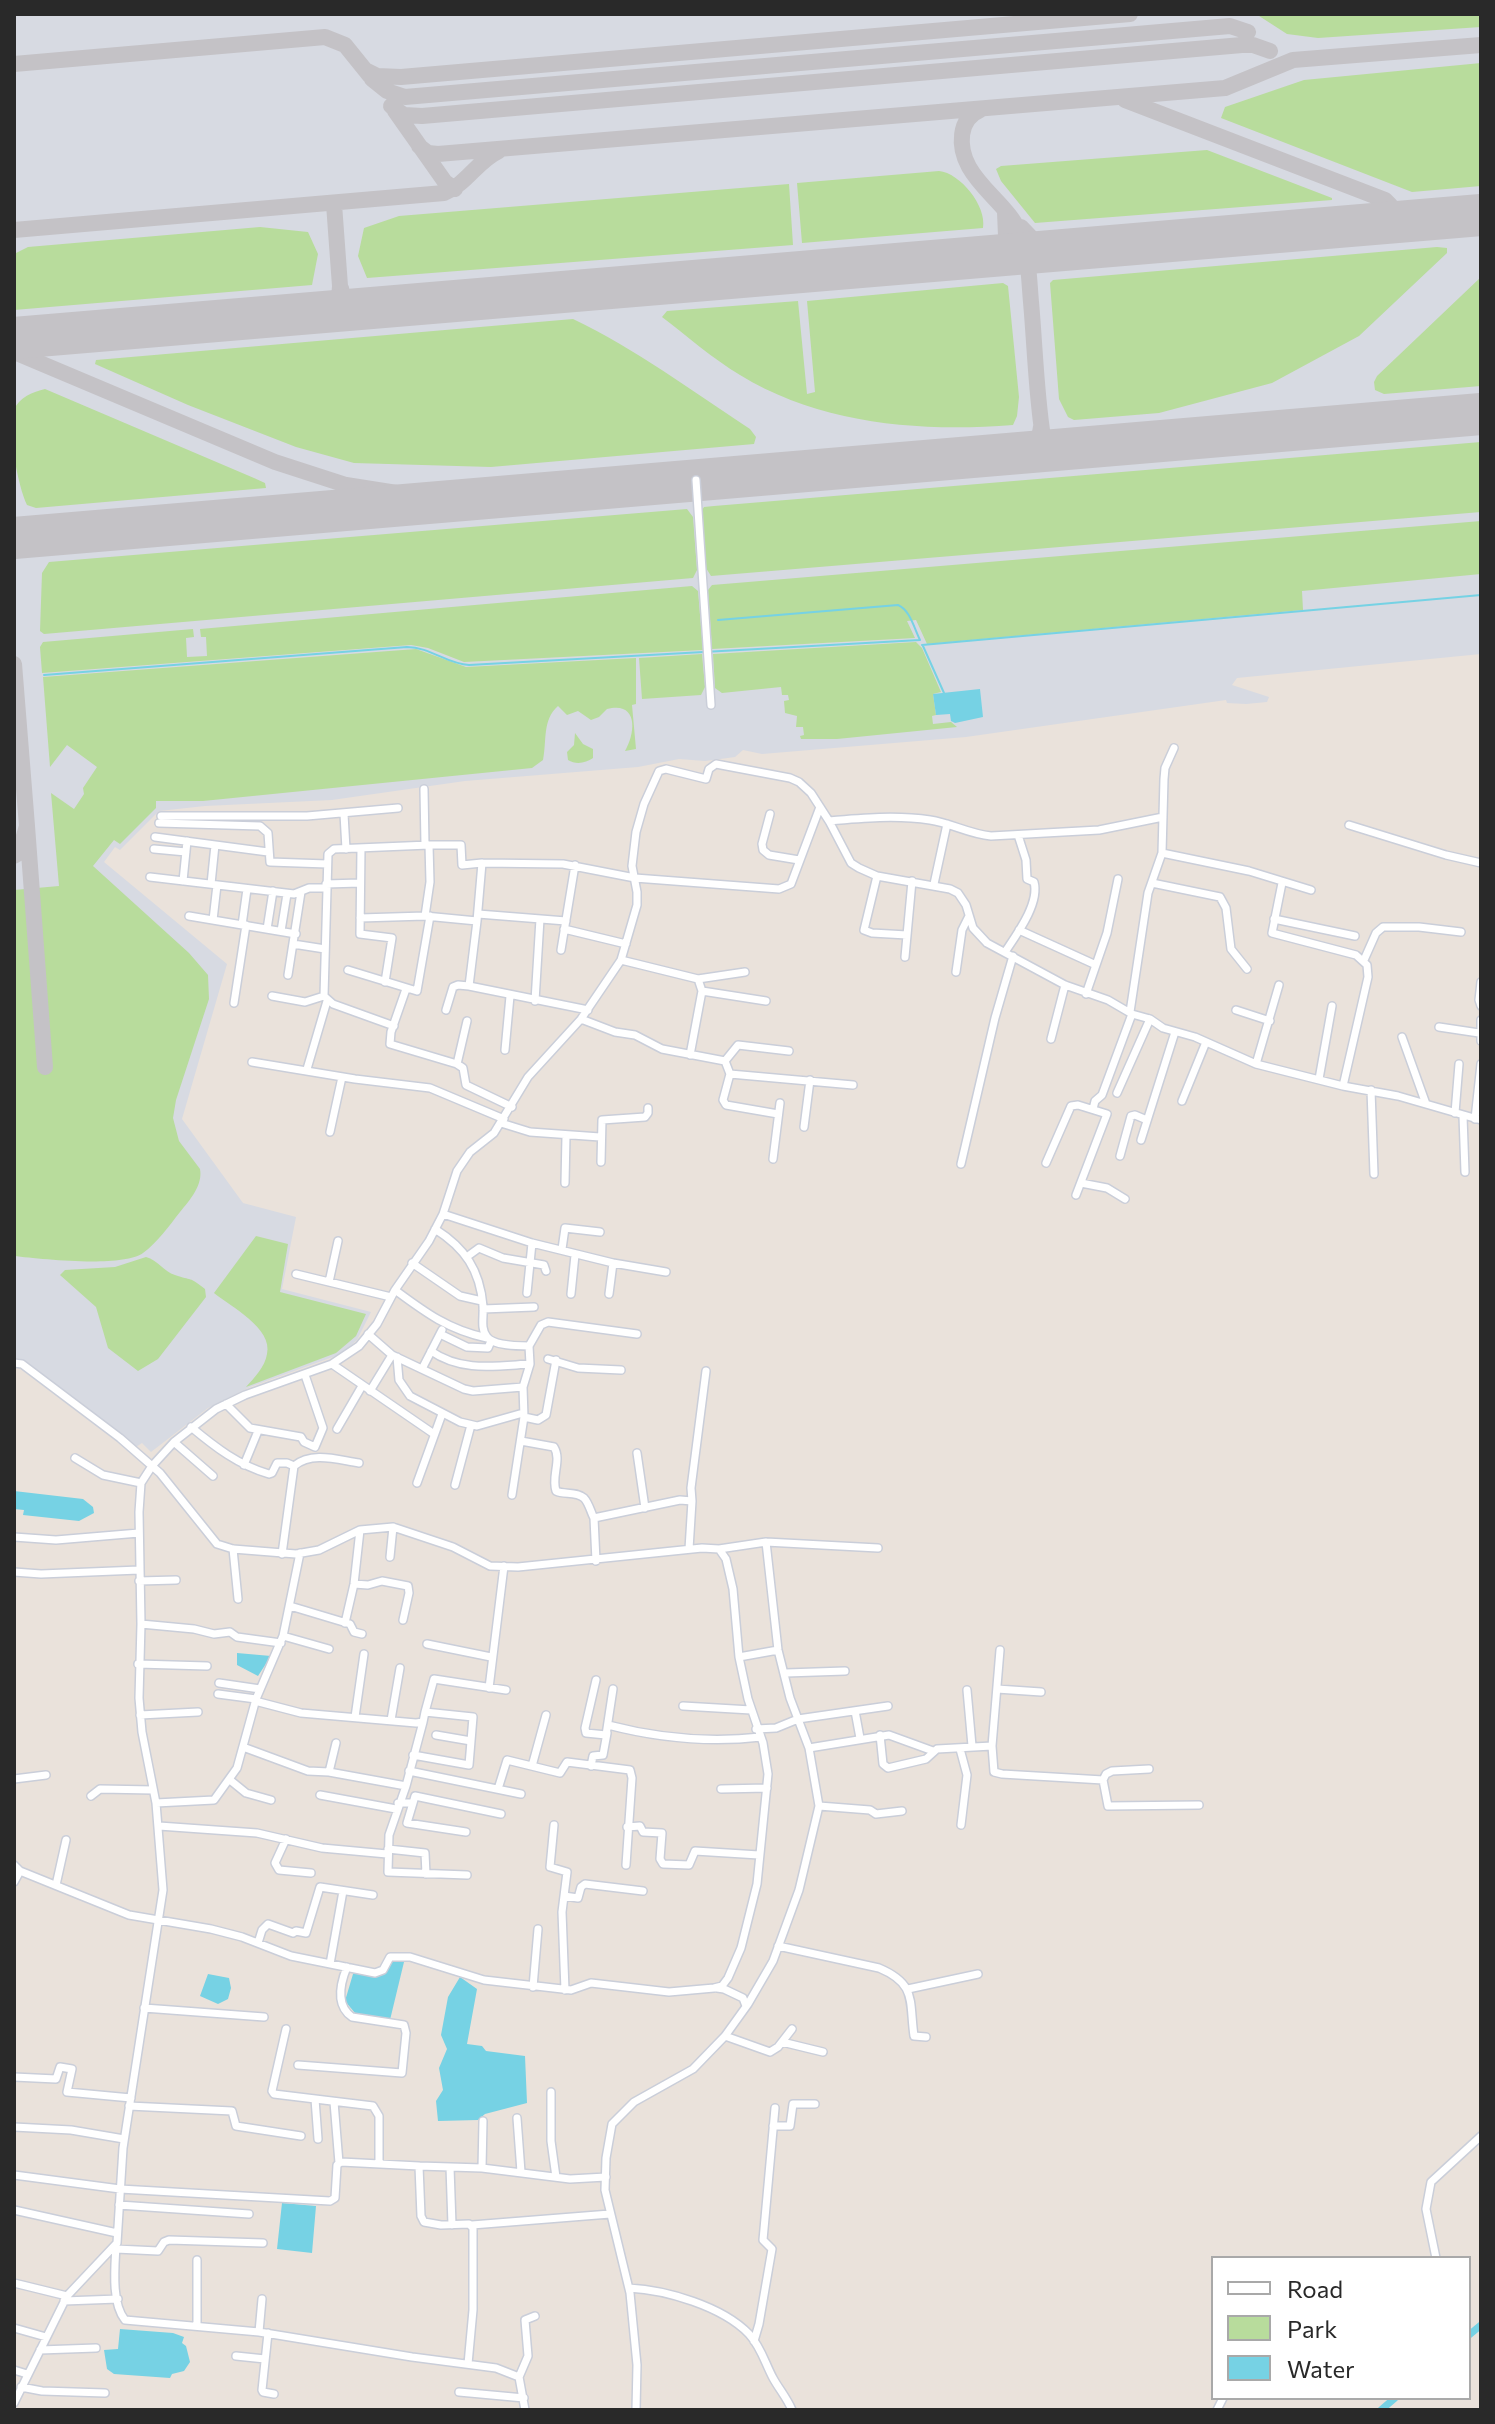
<!DOCTYPE html>
<html>
<head>
<meta charset="utf-8">
<style>
  body { margin:0 }
  #map { position:relative; width:1495px; height:2424px; overflow:hidden; background:#eae2db; font-family:Commissioner,sans-serif }
  canvas { display:block }
  .frame { position:absolute; inset:0; border:16px solid #292929; pointer-events:none }
  .legend { position:absolute; left:1211px; top:2256px; width:260px; height:144px; box-sizing:border-box; background:#fff; border:2px solid #a9a9a9; margin:0; padding:10px 14px; list-style:none; font-size:24px; color:#292929 }
  .legend li { display:flex; align-items:center; gap:16px; height:40px }
  .legend b { width:40px; border:2px solid #a9a9a9 }
</style>
</head>
<body>
<div id="map">
<canvas width="1495" height="2424"></canvas>
<div class="frame"></div>
<ul class="legend">
<li><b style="height:10px;background:#fff"></b>Road</li>
<li><b style="height:22px;background:#b8dc9c"></b>Park</li>
<li><b style="height:22px;background:#76d2e4"></b>Water</li>
</ul>
</div>
<script>
const ctx = document.querySelector('canvas').getContext('2d');
ctx.lineJoin = 'round';
function paint(path, color) {
  ctx.fillStyle = color;
  ctx.fill(path, 'evenodd');
}
function strokePath(path, color, width, dash) {
  ctx.strokeStyle = color;
  ctx.lineWidth = width;
  ctx.lineCap = dash ? 'butt' : 'round';
  ctx.setLineDash(dash || []);
  ctx.stroke(path);
}
paint(new Path2D(`
  M14,14H1481V654L1237,678L1232,685L1269,697L1267,702L1246,704L1227,703L1226,700L966,737L762,754L743,750L735,757L705,761L679,759L638,767L465,781L332,800L205,806L159,811L120,850L115,847L104,862L227,964L182,1119L243,1203L296,1217L282,1289L371,1312L357,1340L341,1354L250,1387L208,1408L151,1452L142,1443L136,1447L21,1359L14,1358Z`), '#d7dae2');
paint(new Path2D(`
  M1256,14H1481V27L1318,38L1287,34Z
  M1481,63V186L1412,192L1221,118L1225,107L1304,80Z
  M1207,150L1332,198V200L1035,223L1001,181L996,169L1001,166Z
  M939,171C960,173 987,206 983,228L802,243L797,183Z
  M789,184L793,245L367,278L358,256L364,228L399,216Z
  M260,227L308,232L318,254L312,285L14,310V254L28,247Z
  M1437,247L1447,248V253L1359,336L1272,383L1159,413L1074,420L1068,417L1059,399L1050,283L1053,280Z
  M1481,277V386L1384,394L1375,390L1374,382L1377,376Z
  M1003,283L1008,286L1019,397L1017,416L1013,425C921,432 822,425 740,375C713,359 687,336 662,317L667,311L798,301L807,394L815,392L807,301Z
  M573,319C636,349 692,391 750,429L756,437L754,444L491,467L354,463L296,447L188,405L95,364L96,360Z
  M45,389L254,478L265,483L266,488L36,508L27,505C18,486 7,430 14,410C19,397 33,392 45,389Z
  M1481,442V512L711,576L706,568L701,512L704,507L714,506Z
  M687,509L693,517L697,570L693,578L44,634L40,631L42,573L49,562Z
  M1481,521V574L1302,591L1303,610L927,644L916,620L907,621L915,638L712,649L708,590L712,585Z
  M692,586L698,591L703,650L464,662L428,648L411,645L42,673L40,647L43,642L193,629L194,637L186,638L187,657L207,656L206,637H201L200,629Z
  M916,642L922,648L941,692L933,694L936,715L932,716L933,724L951,722L957,727L837,739H801L800,736L804,735L803,727H796L797,716L785,713L784,701L789,700L788,695H782L781,687L722,693L715,688L713,654Z
  M416,649L466,667L636,658V704L632,705L636,749L625,751C636,732 638,701 607,709L599,717L591,720L578,711L567,715L558,706C542,720 547,741 543,760L532,768L203,801H156V808L120,844L114,840L93,866L189,953L208,975L209,999L176,1100L173,1118L179,1141L200,1169C203,1185 190,1200 180,1212C169,1226 157,1243 143,1253C122,1268 41,1259 14,1256V890L59,886L51,793L74,809L84,794L83,788L97,767L67,745L50,767L43,677Z
  M702,654L705,687L701,695L642,699L639,658Z
  M575,733L583,744L593,749V758C586,763 576,765 568,760L567,752L574,745Z
  M256,1236L288,1244L280,1292L366,1314L356,1336L336,1353L246,1387C254,1378 265,1367 267,1354C273,1328 231,1307 214,1293Z
  M146,1257C158,1260 164,1272 175,1275C192,1281 189,1276 205,1289L206,1297L158,1359L138,1371L108,1348L96,1307L60,1275L65,1270L115,1267Z`), '#b8dc9c');
paint(new Path2D(`
  M980,689L983,717L955,723L951,721L950,714L936,715L933,694Z
  M14,1491L83,1499L93,1507L94,1513L79,1521L23,1515L24,1510L14,1509Z
  M237,1653L271,1656L258,1676L237,1665Z
  M393,1962H404L390,2020L355,2013L345,2001L353,1974L360,1968L381,1971L386,1963Z
  M208,1974L229,1978L231,1988L228,1999L218,2004L200,1996Z
  M460,1977L477,1989L467,2044L482,2046L486,2051L525,2056L527,2103L485,2114L478,2120L438,2121L436,2101L443,2090L439,2068L447,2049L441,2035L448,1997Z
  M282,2203L316,2206L312,2253L277,2249Z
  M120,2329L173,2333L184,2337L182,2343L186,2346L190,2362L184,2371L172,2374L170,2378L114,2374L107,2369L104,2350L118,2349Z`), '#76d2e4');
strokePath(new Path2D(`
  M718,620L898,605C910,610 914,628 920,640
  M922,645L1481,595
  M923,646L944,693
  M44,675L407,647C430,647 447,664 469,665L920,640`), '#76d2e4', 2);
strokePath(new Path2D(`
  M1469,2335L1481,2325
  M1381,2410L1395,2398`), '#76d2e4', 7);
strokePath(new Path2D(`
  M14,64L325,37L345,45L370,76
  M365,70L377,76L401,77L1130,14
  M372,79L387,91L405,97L1230,26L1248,32
  M1125,100L1385,200L1390,205C1387,222 1375,222 1360,225
  M391,106L404,115L422,116L1242,45H1253L1270,51
  M980,110C958,119 958,147 969,167C983,192 1010,208 1021,235C1029,256 1029,280 1031,302C1035,347 1036,392 1043,437L1050,448L1058,450
  M395,111L445,182L455,189
  M419,146L428,153L438,154L1225,88L1293,60L1481,45
  M1021,227L1040,247L1057,251
  M14,230L444,193C467,184 477,161 499,151
  M972,258L988,255L1001,248L1006,236L1005,212
  M341,288L343,298L350,306L363,308
  M321,312L335,307L339,299L340,286L334,204
  M14,352L275,462L346,485L422,497L513,496
  M1024,453C1036,448 1039,441 1041,427
  M14,551L31,538L44,535
  M14,664L27,826L19,853L14,856
  M27,826L45,1067`), '#c4c2c6', 16);
strokePath(new Path2D(`
  M14,338L1481,215
  M14,538L1481,414`), '#c4c2c6', 42);
const minor = new Path2D(`
  M696,480L711,705
  M424,789L425,845
  M344,814L346,849
  M770,814L762,844L763,850L769,855L799,860
  M161,816H307L398,808
  M829,821C862,818 897,815 930,820C951,823 969,834 991,836L1099,830L1163,817
  M159,823L260,826L268,833L270,862L327,864
  M1349,825L1446,855L1481,863
  M155,837L268,852
  M361,848L360,934L392,938L385,982
  M154,849L186,852
  M1162,853L1249,871L1311,890
  M482,863L563,864L635,878L779,889L791,884L820,807
  M877,876L864,930L872,933L907,935
  M150,877L294,894L309,888H326
  M183,881L187,841
  M1152,883L1220,897L1226,908L1231,949L1247,969
  M1282,883L1272,933L1356,955L1367,965L1368,977L1343,1086
  M211,884L215,845
  M326,884L360,883
  M934,884L947,824
  M478,914L566,921
  M189,916L296,934
  M360,918L425,916
  M1274,919L1355,936
  M213,920L217,885
  M477,921L482,863L462,865L461,845H429L430,882L425,916L477,921L469,986L588,1010
  M242,925L247,889
  M267,929L273,891
  M564,929L626,944
  M1019,930L1096,965
  M281,931L287,894
  M293,944L325,949
  M561,950L575,865
  M1005,952C1017,934 1040,903 1034,882L1027,879L1026,860L1018,835
  M905,957L912,881
  M621,960L698,979L745,972
  M1364,960L1376,933L1383,927H1419L1461,932
  M348,970L417,991L430,916
  M956,972L962,930L969,916
  M288,975L301,892
  M1481,982L1479,1000L1481,1006
  M406,989L391,1032L390,1044L457,1064L463,1068L466,1085L512,1107
  M702,991L766,1001
  M1086,994L1107,933L1118,879
  M272,996L305,1002L324,996
  M535,1001L540,919
  M234,1003L246,925
  M446,1010L453,987L458,985L469,986
  M1236,1010L1270,1021
  M1130,1012L1148,893L1162,853L1164,779L1165,768L1174,748
  M581,1019L615,1032L635,1035L662,1049L725,1061L738,1045L789,1051
  M1481,1020V1041
  M394,1026L333,1004L324,996L328,854L334,849L429,845
  M1439,1027L1479,1033
  M1402,1037L1426,1104
  M1051,1039L1065,985
  M505,1050L510,996
  M690,1055L702,991L698,979
  M725,1061L730,1074L853,1085
  M252,1062L355,1079L430,1088L504,1119
  M457,1064L467,1021
  M1256,1064L1279,985
  M307,1069L327,1001
  M730,1074L723,1100L726,1105L778,1114
  M1319,1079L1332,1006
  M1371,1090L1374,1174
  M1117,1093L1150,1019
  M1182,1101L1206,1042
  M1093,1109L1095,1101L1102,1095L1132,1014
  M1455,1113L1459,1064
  M1463,1116L1465,1172
  M1475,1119L1481,1064
  M501,1123L530,1132L600,1137
  M804,1127L810,1080
  M330,1132L342,1077
  M1141,1140L1175,1032
  M1120,1156L1131,1116L1135,1115L1147,1120
  M773,1159L780,1103
  M601,1162L602,1120L645,1117L648,1113V1108
  M1046,1163L1071,1106L1078,1105L1107,1114L1076,1195
  M961,1164L995,1018L1013,956
  M565,1183L566,1136
  M1081,1183L1107,1188L1125,1199
  M443,1214L532,1243L613,1263L609,1294
  M435,1229C465,1248 480,1270 483,1306C484,1317 480,1328 487,1337C494,1346 518,1346 529,1346L530,1364L523,1387L524,1417L512,1495
  M562,1249L565,1228L600,1232
  M468,1256L479,1248L503,1258L544,1265L546,1271
  M412,1263L460,1296L482,1301
  M613,1263L666,1272
  M296,1274L391,1297
  M329,1282L338,1241
  M395,1290C426,1313 449,1330 487,1338
  M527,1293L532,1243
  M571,1294L575,1255
  M483,1309L534,1307
  M368,1334L392,1355L464,1389L473,1391L523,1387
  M440,1334L467,1347L488,1348L491,1341
  M529,1346L541,1325L548,1322L637,1334
  M431,1351C461,1372 495,1366 530,1364
  M397,1357L399,1380L410,1396L460,1422L477,1426L523,1413
  M548,1359L578,1368L621,1370
  M14,1363L22,1364L120,1438L160,1473L217,1544L233,1549L296,1554L319,1550L360,1530L393,1527L453,1547L490,1566L518,1567L702,1548L719,1549L726,1559L733,1589L739,1657L748,1699L763,1743L768,1774L757,1884L741,1948L728,1978L722,1986L714,1988L669,1992L591,1983L571,1990L484,1980L410,1957H390L383,1970L375,1973L291,1956L242,1937L211,1929L129,1915L20,1871L14,1865
  M332,1364L434,1434
  M423,1367L442,1330
  M370,1391L392,1355
  M226,1404L250,1428L301,1437L304,1442L315,1447L323,1428L305,1375
  M524,1417L538,1420L546,1415L556,1360
  M191,1427C215,1447 238,1465 269,1474L272,1473L277,1463H287L294,1466
  M337,1429L362,1386
  M521,1441L554,1447C562,1460 551,1476 556,1491C564,1495 576,1491 584,1498C589,1503 591,1513 594,1518L680,1500L692,1501L689,1549
  M174,1442L213,1476
  M637,1453L645,1508
  M75,1458L103,1475L141,1483
  M244,1465L258,1431
  M417,1483L442,1414
  M455,1485L471,1425
  M692,1501L691,1488L706,1371
  M594,1518L596,1561
  M14,1537L56,1540L139,1533
  M766,1542L878,1548
  M233,1549L238,1599
  M282,1554L294,1466C312,1451 338,1460 359,1463
  M390,1557L393,1527
  M14,1572L41,1574L139,1570
  M139,1581L176,1580
  M354,1584L368,1585L382,1581L408,1586L409,1593L403,1620
  M290,1606L350,1624L354,1632L362,1634
  M345,1623L354,1584L360,1530
  M141,1624L194,1629L214,1634L230,1632L237,1637L281,1643
  M283,1636L329,1649
  M427,1644L491,1657
  M1000,1650L992,1746L994,1772L1002,1774L1103,1780
  M739,1657L778,1650
  M138,1664L207,1666
  M786,1673L845,1671
  M596,1680L585,1728L586,1733L606,1735L613,1689
  M219,1683L260,1689
  M489,1688L504,1566
  M997,1689L1041,1692
  M967,1690L972,1746
  M218,1694L256,1699
  M255,1701L301,1713L416,1723L423,1722L425,1712L473,1717L469,1765L413,1755
  M683,1706L751,1710
  M855,1711L860,1738
  M425,1712L434,1679L506,1690
  M140,1715L198,1712
  M355,1717L364,1654
  M391,1720L400,1668
  M608,1725C658,1738 709,1743 761,1737
  M756,1729L776,1728L798,1719L888,1706
  M436,1735L471,1741
  M880,1735L883,1764L888,1768L926,1759L937,1749L992,1746
  M243,1747L308,1771L329,1772L406,1786L423,1722
  M809,1748L889,1735L933,1751
  M960,1749L967,1775L961,1825
  M532,1766L546,1715
  M591,1766L593,1756L603,1755L607,1733
  M1149,1769L1112,1771L1106,1774L1103,1780L1108,1806L1199,1805
  M409,1771L521,1794
  M329,1772L336,1743
  M14,1779L46,1775
  M230,1780L246,1793L271,1800
  M406,1786L389,1835L388,1872L467,1875
  M498,1789L507,1760L560,1773L567,1762L630,1770L632,1778L626,1865
  M721,1789L767,1788
  M320,1795L396,1809
  M91,1796L100,1789L153,1790
  M156,1803L214,1800L237,1768L256,1699L283,1636L300,1553
  M398,1803H413L415,1796L501,1814
  M413,1803L407,1823L466,1832
  M819,1806L870,1810L876,1814L902,1811
  M554,1825L550,1867L567,1872L562,1912L565,1990
  M159,1826L257,1833L322,1848L387,1854
  M627,1827L640,1826L643,1832L662,1833L660,1859L663,1864L689,1865L695,1851L759,1855
  M286,1839L275,1863L279,1870L311,1873
  M388,1849L425,1853L426,1874
  M14,1882L20,1871
  M56,1885L66,1840
  M564,1896L578,1898L581,1887L585,1884L643,1891
  M258,1943L262,1930L268,1924L293,1933L296,1931L306,1933L320,1887L373,1895
  M778,1946L879,1968C917,1984 909,2001 914,2036L926,2037
  M330,1964L343,1891
  M533,1987L538,1929
  M717,1988L724,1989L743,1998L746,2006
  M908,1989L978,1974
  M144,2008L264,2017
  M286,2029L272,2091L274,2094L373,2106L379,2116V2164
  M725,2036L770,2052L778,2047L792,2029
  M782,2042L823,2052
  M298,2065L402,2073L406,2033L404,2025L352,2017C335,2005 340,1984 347,1967
  M14,2077L56,2079L60,2067L72,2069L67,2092L131,2098
  M551,2092V2141L556,2177
  M315,2099L318,2139
  M334,2102L339,2163
  M129,2106L232,2111L236,2126L301,2136
  M517,2118L521,2172
  M773,2126H790L793,2104H815
  M14,2127L71,2130L124,2139
  M419,2166L482,2168L570,2179L606,2177
  M450,2167L452,2225
  M482,2168L483,2121
  M14,2175L120,2189L330,2201L335,2198L337,2165L341,2162L419,2166L421,2216L424,2222L441,2225L469,2224L473,2228V2310L468,2364
  M119,2205L249,2214
  M14,2210L117,2233
  M472,2225L610,2214
  M116,2245C115,2266 111,2303 125,2320L259,2332L412,2357L496,2368L519,2377L525,2410
  M116,2249L158,2251L164,2242L169,2240L263,2243
  M1436,2258L1426,2209L1431,2182L1481,2136
  M14,2283L67,2296
  M629,2288C666,2290 722,2306 749,2334C761,2347 765,2363 773,2378C779,2389 787,2398 792,2410
  M64,2301L118,2299
  M197,2326V2260
  M14,2328L46,2337
  M259,2332L262,2299
  M268,2333L262,2390L263,2392L274,2394
  M754,2341L759,2324L772,2249L763,2240L775,2108
  M40,2350L96,2348
  M236,2356L265,2359
  M14,2370L27,2374
  M519,2377L528,2356L525,2320L535,2316
  M21,2387L42,2391L105,2393
  M459,2392L524,2398
  M14,2403L67,2296L117,2243L123,2148L163,1890L156,1803L142,1732L139,1698L141,1624L139,1512L141,1483L152,1466L174,1442L216,1409L245,1395L332,1364L359,1346L377,1324L395,1290L429,1241L443,1214L457,1171L470,1152L494,1133L528,1077L581,1019L621,960L637,905V892L632,866L636,832L644,804L659,771L666,769L706,779L709,769L716,764L790,778L799,782L811,793L829,821L851,863L859,868L877,876L950,889L958,893L966,905L973,928L987,943L1065,985L1108,1000L1132,1014L1150,1019L1163,1028L1195,1037L1256,1064L1343,1086L1398,1096L1481,1120
  M636,2410L637,2365L630,2293L605,2190L606,2158L612,2124L634,2102L693,2069L725,2036L748,2004L773,1961L799,1890L819,1806L809,1748L790,1698L778,1650L766,1542L719,1549
  M1217,2410L1223,2398`);
strokePath(minor, '#caced9', 10);
strokePath(minor, '#fff', 7);
</script>
</body>
</html>
